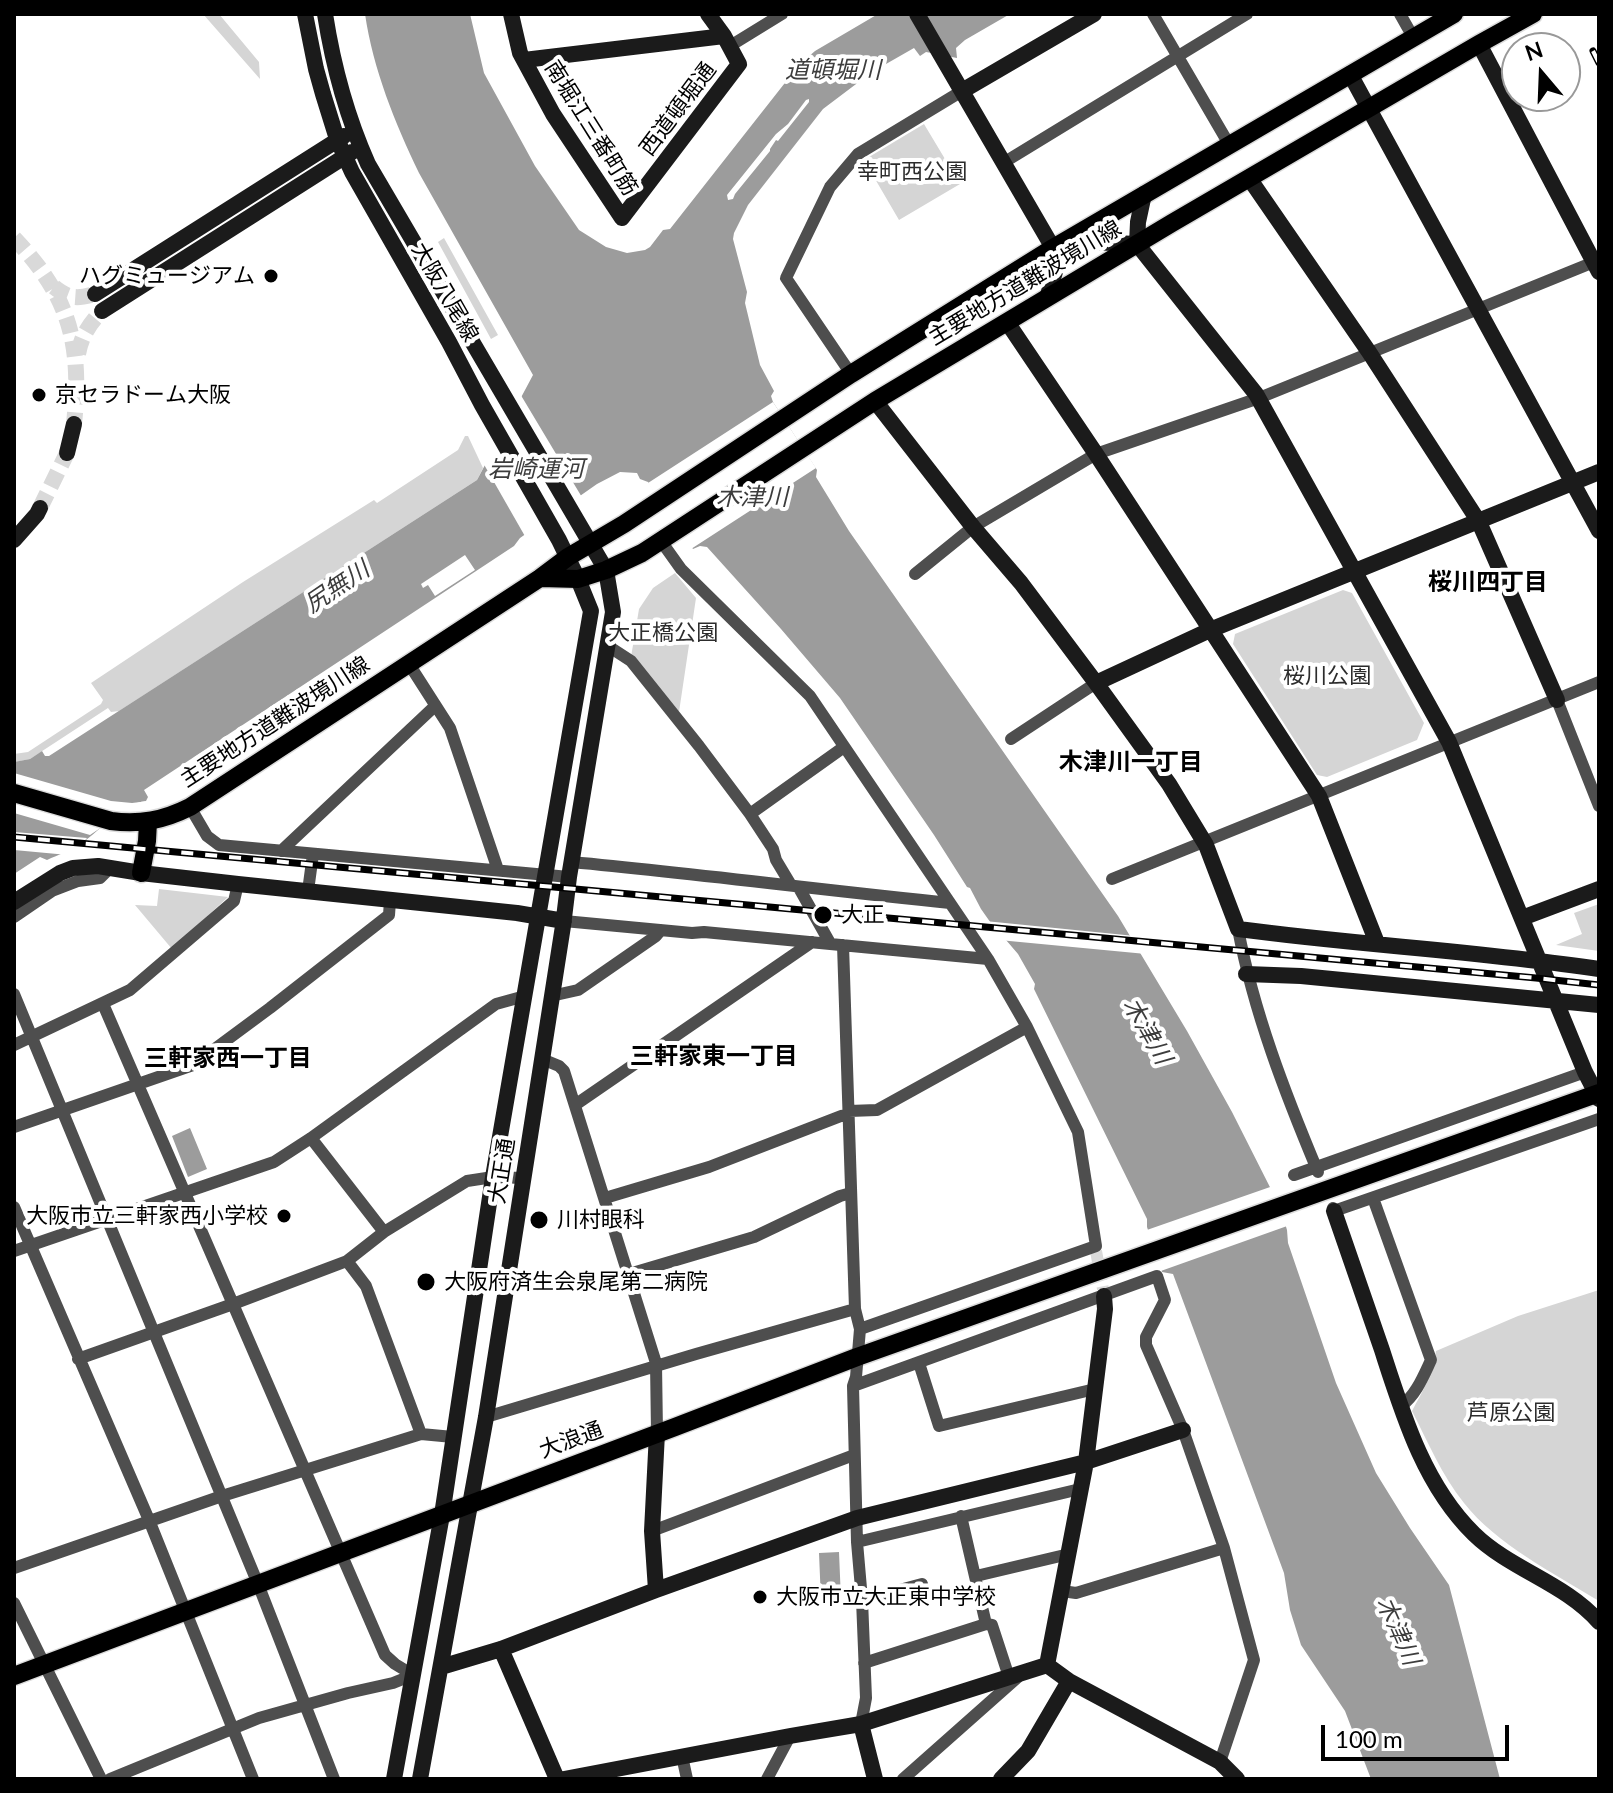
<!DOCTYPE html>
<html>
<head>
<meta charset="utf-8">
<style>
  body { margin:0 }
  #map { position:relative; width:1613px; height:1793px; overflow:hidden; background:#fff; font-family:Lato,sans-serif }
  canvas { display:block }
  .frame { position:absolute; inset:0; border:16px solid #000; pointer-events:none }
  .north { position:absolute; left:1501px; top:32px; width:80px; height:80px; box-sizing:border-box; background:#fff; border:2px solid #999; border-radius:50%; rotate:341deg; font-size:22px; font-weight:700; line-height:32px; text-align:center; color:#000 }
  .north::after { content:''; display:block; margin:auto; width:28px; height:36px; background:#000; clip-path:polygon(50% 0,100% 100%,50% 72%,0 100%) }
  .scale { position:absolute; left:1321px; top:1725px; width:188px; height:36px; box-sizing:border-box; border:4px solid #000; border-top:0; padding-left:10px; font-size:24px; line-height:28px; white-space:nowrap; color:#000; -webkit-text-stroke:6px #fff; paint-order:stroke }
</style>
</head>
<body>
<div id="map">
<canvas width="1613" height="1793"></canvas>
<div class="frame"></div>
<div class="north">N</div>
<div class="scale">100 m</div>
</div>
<script>
const ctx = document.querySelector('canvas').getContext('2d');
ctx.lineJoin = 'round';
function paint(path, color) {
  ctx.fillStyle = color;
  ctx.fill(path, 'evenodd');
}
function strokePath(path, color, width, dash) {
  ctx.strokeStyle = color;
  ctx.lineWidth = width;
  ctx.lineCap = dash ? 'butt' : 'round';
  ctx.setLineDash(dash || []);
  ctx.stroke(path);
}
function write(font, color, halo, rows, align = 'center') {
  ctx.font = font + ' Lato,"Noto Sans JP",sans-serif';
  ctx.lineWidth = 8;
  ctx.setLineDash([]);
  ctx.textBaseline = 'middle';
  ctx.strokeStyle = halo;
  ctx.fillStyle = color;
  for (const [text, x, y, turn = 0] of rows) {
    ctx.save();
    ctx.translate(x, y);
    ctx.rotate((+turn || 0) * Math.PI / 180);
    ctx.textAlign = isNaN(turn) ? turn : align;
    if (halo) ctx.strokeText(text, 0, 0);
    ctx.fillText(text, 0, 0);
    ctx.restore();
  }
}
paint(new Path2D(`
  M203,14H219L259,62L260,79Z
  M924,124L960,184L899,220L864,160Z
  M444,238L498,335L491,339L438,242Z
  M465,436H468L483,468L477,480L119,711L111,712L108,708L30,759L15,762L14,765V754L28,752L101,704L103,700L91,683L243,582L374,500L377,503L458,450Z
  M675,573L696,598L679,712L631,657L639,609L653,588Z
  M1343,590L1352,593L1424,723L1417,740L1327,777L1317,775L1233,644L1235,634Z
  M159,889L228,897L172,949L135,905L157,906Z
  M1599,904V951L1556,945L1582,934L1574,913Z
  M1599,1290V1601C1555,1574 1496,1544 1464,1503C1442,1476 1428,1442 1412,1411C1422,1392 1434,1373 1436,1351L1518,1316Z`), '#d5d5d5');
paint(new Path2D(`
  M365,14H470L484,73L535,166L579,230L606,247L627,253L645,250L650,247L663,230L670,229L799,65L815,51L878,14H1010L965,40L956,48L957,58L926,52L920,56L914,48L872,72L823,109L748,205L734,233L733,239L747,292L745,303L760,365L774,391L771,396L773,402L817,470L816,477L849,531L1118,916L1187,1031L1232,1112L1280,1207L1287,1230L1288,1243L1336,1383L1376,1473L1410,1528L1449,1585L1500,1779H1371L1345,1711L1301,1645L1290,1610L1284,1573L1173,1274L1162,1272L1147,1227V1219L1034,989L1035,984L1018,954L1006,940L1000,936L981,909L970,888L967,887L934,835L840,698L781,629L707,547L700,546L693,549L648,482L640,479L637,473L620,472L597,484L520,538L514,546L144,790L148,797L146,801C121,804 102,829 82,843C72,850 58,855 47,860L40,857L14,874V762L30,759L42,751L45,756H49L477,480L533,375L419,173C395,123 373,69 365,14ZM809,99V102L778,141L776,140L770,149V151L735,194L733,199L728,200L727,195L776,134L788,124L806,100Z
  M190,1128L207,1169L188,1177L172,1136Z
  M839,1552L841,1600L821,1601L819,1553Z`), '#9c9c9c');
paint(new Path2D(`
  M519,392L583,499L526,538L482,461Z
  M773,402L816,468L691,549L648,483Z
  M465,555L475,570L435,596L428,585L423,588L421,584Z
  M14,773L111,801L132,803L149,801V803L130,808L90,835L14,813Z
  M14,832L87,838L76,851L68,855L14,850Z
  M985,921L1135,936L1146,954L999,940Z
  M1273,1186L1283,1205L1290,1225L1158,1272L1144,1231Z`), '#fff');
strokePath(new Path2D(`
  M1096,1251L1103,1289`), '#d9d9d9', 12, [12, 6]);
strokePath(new Path2D(`
  M14,238C70,297 82,344 74,424
  M54,287C69,299 77,299 95,294
  M78,354C81,337 89,324 102,311
  M40,508L67,453`), '#d9d9d9', 16, [16, 8]);
const primary = new Path2D(`
  M540,578L578,579L606,570L642,553L875,401L1172,223L1479,44L1533,14
  M14,793L111,821C140,825 164,820 190,807L540,578L568,557L624,524L851,374L1053,248L1454,14
  M141,873L147,841L148,822
  M14,1676L675,1427L857,1357L1599,1093`);
strokePath(primary, '#dbdbdb', 21);
strokePath(new Path2D(`
  M1153,14L1230,146
  M1400,14L1413,37
  M730,46L782,14
  M1003,163L1247,14
  M851,374L786,278L830,187L858,154L962,91
  M661,541L681,569L810,696L988,959L1027,1027L1078,1132L1096,1246L860,1329
  M915,574L973,527L1096,454L1259,398L1594,262
  M608,646L631,661L699,746L750,814L773,849L776,860L791,885
  M409,664L450,728L498,870
  M1557,700L1599,806
  M1011,739L1096,683
  M190,807L207,836L219,845L569,877
  M750,814L844,747
  M281,851L435,706
  M572,862C698,874 824,890 950,903
  M1112,879L1599,682
  M799,888L830,943
  M308,891L313,854
  M14,917L52,891L78,881L100,878L110,868
  M564,921L692,933L704,932L988,959
  M1238,929C1254,1013 1285,1093 1318,1172
  M843,945L855,1309L860,1329L856,1377L853,1386L857,1542L862,1600L866,1698L861,1724
  M14,994L258,1584L334,1779
  M551,996L578,990L656,936L661,930
  M103,1004L385,1655L395,1664L413,1675
  M14,1045L130,990L234,901L238,884
  M542,1059L559,1066L564,1071L656,1363L657,1433
  M575,1105L812,942
  M849,1111L877,1110L1027,1027
  M14,1127L193,1065L270,1008L389,915L390,901
  M311,1138L384,1232
  M1294,1175L1585,1072
  M605,1198L709,1167L841,1116L849,1115
  M1373,1198L1431,1360C1423,1377 1416,1395 1401,1406
  M14,1207L149,1520L253,1779
  M1333,1208L1334,1211L1599,1119
  M14,1251L274,1162L311,1138L496,1004L525,996
  M347,1261L366,1286L421,1434
  M629,1274L754,1237L840,1196L851,1193
  M78,1359L233,1304L347,1261L384,1232L467,1181L493,1177L522,1178
  M919,1363L939,1426L1095,1389
  M853,1386L1157,1276L1165,1300L1146,1337V1345L1183,1430L1224,1548L1254,1660L1220,1762
  M486,1417L696,1354L855,1309
  M652,1531L854,1455
  M857,1542L1080,1489
  M14,1568L222,1496L421,1434L453,1437
  M976,1576L1069,1554
  M1062,1591L1076,1593L1224,1548
  M862,1600L922,1584
  M14,1603L101,1779
  M986,1624L992,1625L1009,1677
  M864,1663L986,1624L961,1516
  M682,1756L687,1779
  M110,1779L259,1718L348,1693L393,1683L413,1675
  M767,1779L790,1736
  M903,1779L1018,1677`), '#4e4e4e', 12);
strokePath(new Path2D(`
  M305,14L316,69L323,94L337,139L352,172L449,342L482,405L559,540L578,579L591,611L493,1177L442,1515L394,1779
  M325,14C333,65 347,117 368,164L606,570L613,612L569,877L563,926L486,1417L420,1779
  M511,14L520,53L553,114L622,218L739,64L724,36L708,14
  M917,14L1053,248L1055,272L1047,298
  M1479,44L1599,272
  M524,60L724,36
  M1350,74L1599,531
  M962,91L1094,14
  M1249,178L1369,352L1479,522L1557,700
  M1144,194L1138,222L1137,244L1256,394L1449,742L1585,1072L1599,1099
  M1059,247L1089,242L1137,244
  M95,294L344,136
  M102,311L352,152
  M1007,322L1096,454L1319,796L1377,943
  M875,401L973,527L1021,583L1096,683L1169,784L1206,845L1238,929C1358,945 1479,951 1599,969
  M67,453L74,424
  M14,540L37,514L40,508
  M1096,683L1210,630L1599,472
  M14,902L60,873L73,868L98,866L141,873L238,884L517,913L564,921
  M1522,918L1599,889
  M1246,974L1301,976L1599,1005
  M1334,1211C1350,1257 1366,1304 1382,1350C1403,1415 1424,1485 1474,1534C1511,1570 1565,1583 1599,1622
  M656,1590L652,1531L657,1433
  M501,1649L557,1779
  M1047,1665L1086,1462L1105,1309L1104,1296
  M1047,1665L1069,1681L1220,1762L1237,1779
  M441,1667L501,1649L656,1590L857,1518L1086,1462L1183,1430
  M861,1724L875,1779
  M564,1779L790,1736L861,1724L1047,1665
  M1001,1779L1028,1751L1069,1681`), '#1b1b1b', 16);
strokePath(primary, '#000', 18);
const rail = new Path2D(`
  M1593,51L1599,63
  M14,837L1536,978L1599,985`);
strokePath(rail, '#000', 7);
strokePath(rail, '#fff', 4, [12]);
for (const [x, y, r, color] of [
  [271,276,8,"#000"],
  [39,395,8,"#000"],
  [823,915,10,"#000"],
  [284,1216,8,"#000"],
  [539,1220,10,"#000"],
  [426,1282,10,"#000"],
  [760,1597,8,"#000"]
]) {
  const dot = new Path2D();
  dot.arc(x, y, r, 0, 2 * Math.PI);
  ctx.fillStyle = color;
  ctx.fill(dot);
  strokePath(dot, '#fff', 3);
}
write('22px', '#000', '#fff', [
  ["西道頓堀通",678,109,-53],
  ["南堀江三番町筋",591,128,58],
  ["主要地方道難波境川線",1025,283,-31],
  ["大阪八尾線",445,292,60],
  ["主要地方道難波境川線",275,722,-33],
  ["大正通",502,1171,-81],
  ["大浪通",571,1440,-20]
]);
write('22px', '#2c2c2c', '#fff', [
  ["幸町西公園",912,172],
  ["大正橋公園",663,633],
  ["桜川公園",1327,676],
  ["芦原公園",1511,1413]
]);
write('22px', '#000', '#fff', [
  ["ハグミュージアム",255,276,"right"],
  ["京セラドーム大阪",55,395],
  ["大正",841,915],
  ["大阪市立三軒家西小学校",268,1216,"right"],
  ["川村眼科",557,1220],
  ["大阪府済生会泉尾第二病院",444,1282],
  ["大阪市立大正東中学校",776,1597]
], 'left');
write('italic 24px', '#3d3d3d', '#fff', [
  ["道頓堀川",833,70],
  ["岩崎運河",536,469],
  ["木津川",752,497],
  ["尻無川",337,587,-34],
  ["木津川",1147,1031,60],
  ["木津川",1398,1631,66]
]);
write('bold 24px', '#000', '#fff', [
  ["桜川四丁目",1488,582],
  ["木津川一丁目",1131,762],
  ["三軒家東一丁目",714,1056],
  ["三軒家西一丁目",228,1058]
]);
</script>
</body>
</html>
